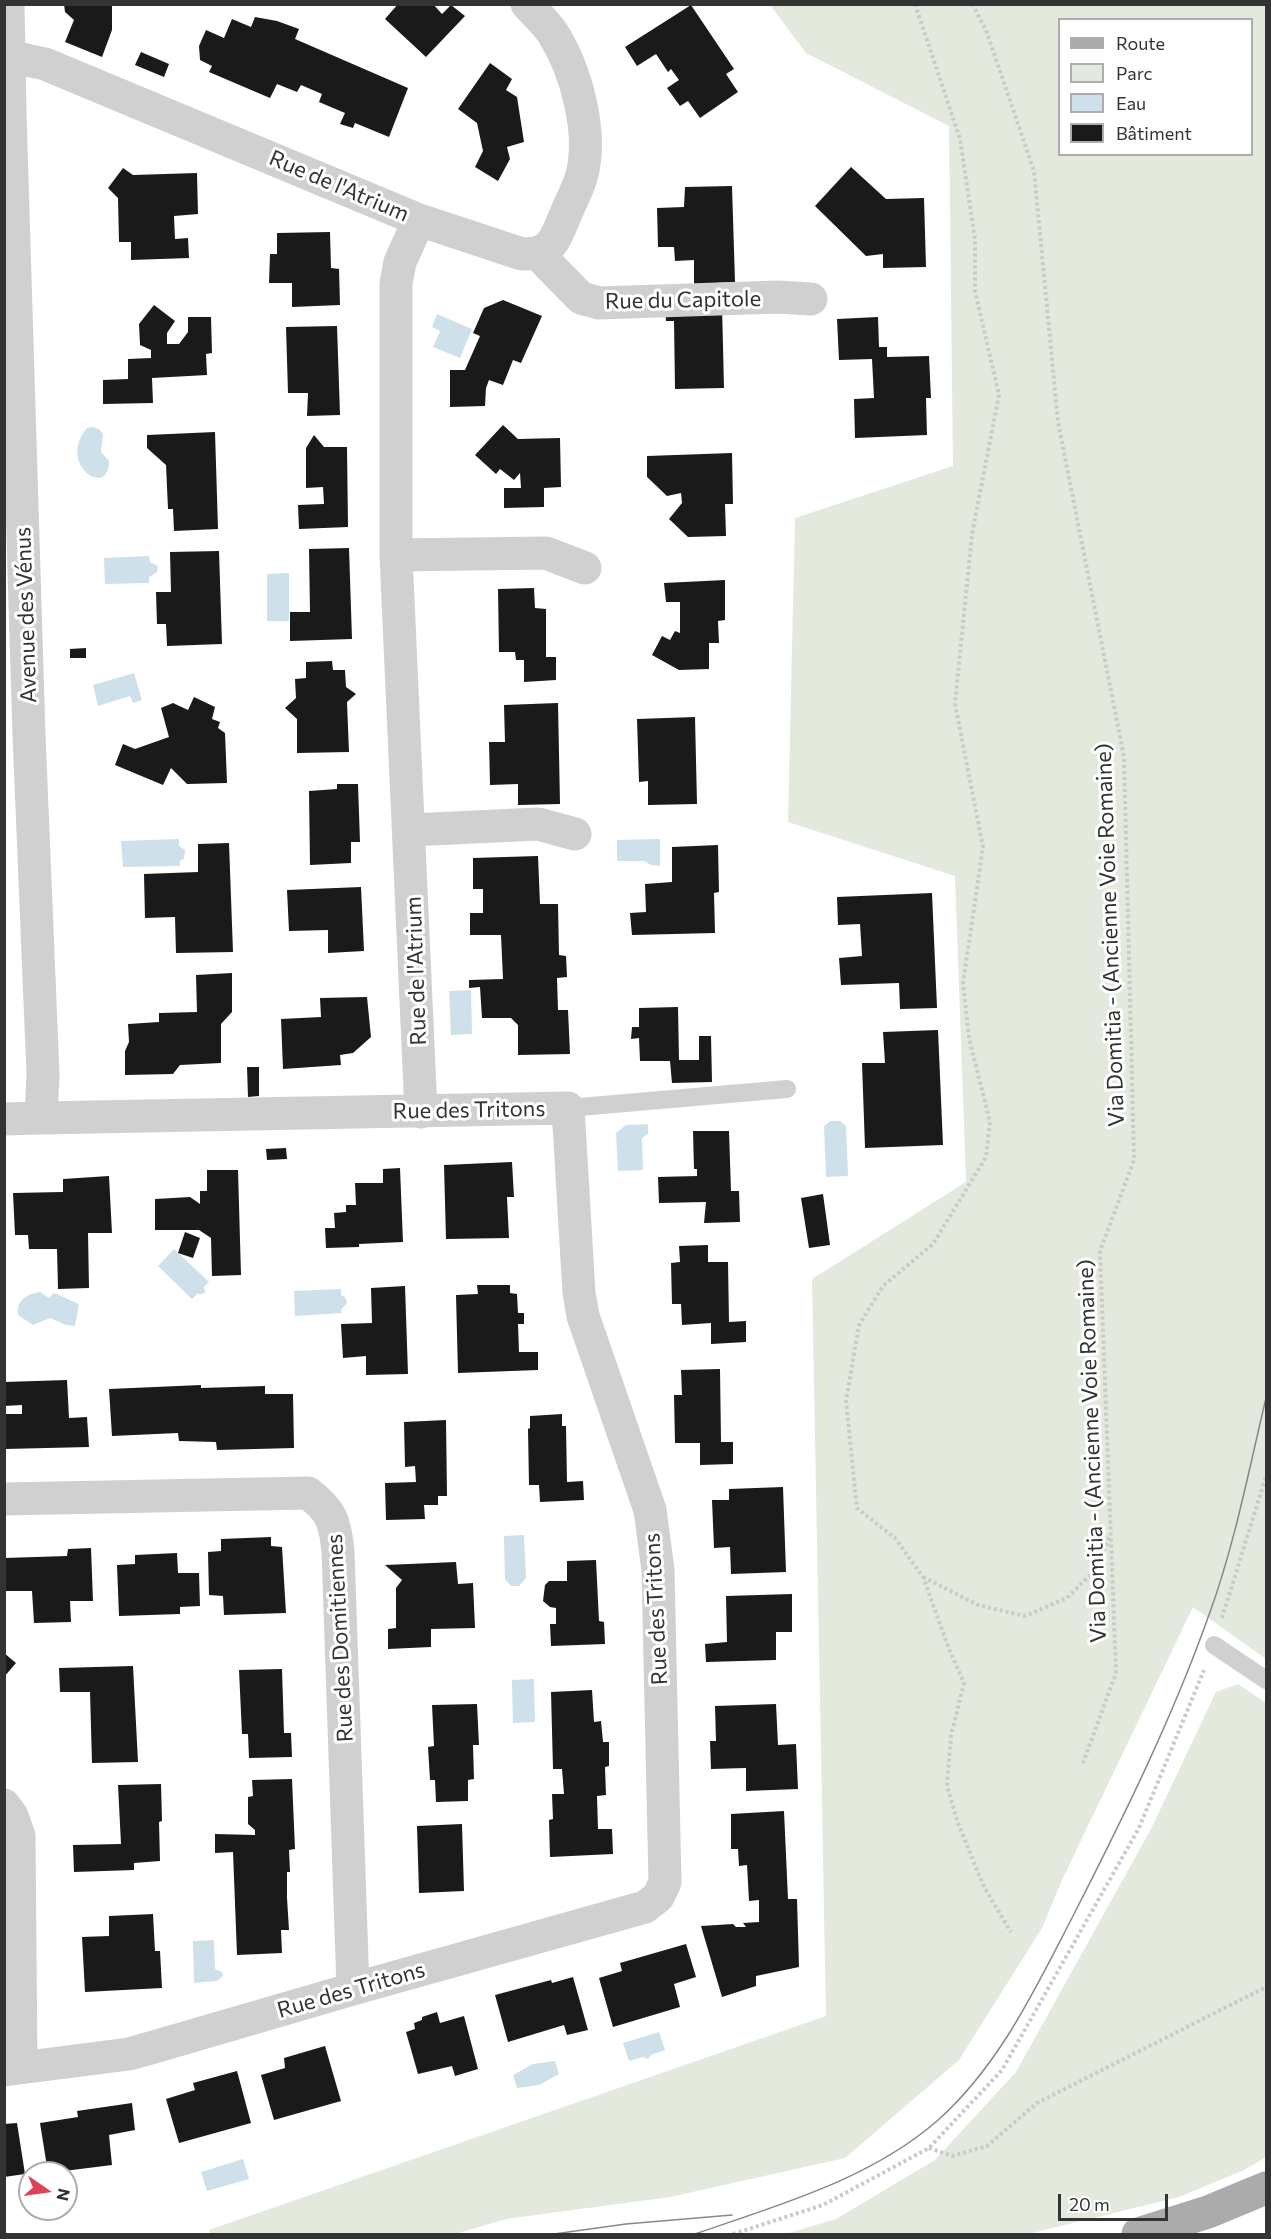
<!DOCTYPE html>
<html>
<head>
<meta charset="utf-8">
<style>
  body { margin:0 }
  #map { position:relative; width:1271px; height:2239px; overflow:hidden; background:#fff; font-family:Commissioner,sans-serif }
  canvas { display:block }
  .frame { position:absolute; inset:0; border:6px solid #333; pointer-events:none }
  .legend { position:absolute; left:1058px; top:18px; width:195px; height:138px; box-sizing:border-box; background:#fff; border:2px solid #adadad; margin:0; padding:8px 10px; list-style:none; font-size:18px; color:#333 }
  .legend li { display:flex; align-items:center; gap:12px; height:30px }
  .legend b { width:30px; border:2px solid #adadad }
  .north { position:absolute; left:18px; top:2161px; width:60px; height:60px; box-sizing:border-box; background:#fff; border:2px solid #adadad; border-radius:50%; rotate:103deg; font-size:16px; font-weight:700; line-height:24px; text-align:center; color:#333 }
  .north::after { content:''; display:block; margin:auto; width:21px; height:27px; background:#db4454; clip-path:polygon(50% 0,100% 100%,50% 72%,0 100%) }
  .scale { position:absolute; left:1058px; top:2194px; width:110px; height:27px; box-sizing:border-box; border:3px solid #333; border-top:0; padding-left:8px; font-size:18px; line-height:21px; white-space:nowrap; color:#333; -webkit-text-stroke:4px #fff; paint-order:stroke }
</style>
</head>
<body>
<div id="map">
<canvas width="1271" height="2239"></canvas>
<div class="frame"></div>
<ul class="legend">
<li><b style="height:8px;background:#ababab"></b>Route</li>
<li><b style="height:16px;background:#e3e9dc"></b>Parc</li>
<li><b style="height:16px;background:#cee0ea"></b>Eau</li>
<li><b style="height:16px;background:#1a1a1a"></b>Bâtiment</li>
</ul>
<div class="north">N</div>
<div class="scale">20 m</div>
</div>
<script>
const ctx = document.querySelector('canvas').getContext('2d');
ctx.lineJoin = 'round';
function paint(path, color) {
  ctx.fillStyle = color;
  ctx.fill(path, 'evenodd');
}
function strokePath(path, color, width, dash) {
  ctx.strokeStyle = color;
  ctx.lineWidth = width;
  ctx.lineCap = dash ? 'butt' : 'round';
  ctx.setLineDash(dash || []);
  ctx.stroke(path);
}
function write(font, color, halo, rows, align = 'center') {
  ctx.font = font + ' Commissioner,sans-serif';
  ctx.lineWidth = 6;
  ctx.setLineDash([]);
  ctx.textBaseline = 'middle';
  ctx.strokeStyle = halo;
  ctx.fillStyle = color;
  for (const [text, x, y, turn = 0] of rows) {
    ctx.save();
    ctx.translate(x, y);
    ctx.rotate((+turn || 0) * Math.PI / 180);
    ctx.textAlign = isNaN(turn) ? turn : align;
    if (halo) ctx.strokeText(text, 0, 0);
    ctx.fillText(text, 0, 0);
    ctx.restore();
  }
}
paint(new Path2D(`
  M770,5H1266V1659L1193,1607L1062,1880L1042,1928L959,2060L845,2158L670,2197L506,2219L455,2234H211L209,2230L826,2016L812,1279L966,1182L955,876L788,822L795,518L953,466L949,126L806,53ZM1060,20H1252V154H1060Z
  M1238,1684L1266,1703V2157L1244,2170L1179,2197L1028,2234H786L836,2219L935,2160L1016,2072L1151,1829L1216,1692Z`), '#e3e9dc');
paint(new Path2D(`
  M437,314L472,329L460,358L433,347L440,331L432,327Z
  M92,427L99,429L103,434L101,452L109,461C109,500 56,464 87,428Z
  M149,556L150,562L158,566L157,572L149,577V583L105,584L104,558Z
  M289,573V621H267V574Z
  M134,673L142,700L133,703L130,696L98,706L93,685Z
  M179,839V846L185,850L184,859L180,861V866L123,867L121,841Z
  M660,839V866L651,865L644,861H617V840Z
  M471,990L472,1034L451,1035L449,991Z
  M830,1121H840L846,1126L848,1176L826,1177L824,1126Z
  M648,1124V1134L642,1138L643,1170L618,1171L616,1133L626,1125Z
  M174,1249L209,1282L204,1287L205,1292L203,1294H197L192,1299L158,1266Z
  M341,1289V1295L345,1297L347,1303L341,1310L342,1313L295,1316L294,1291Z
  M40,1292L49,1298L54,1293L79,1304L75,1326L66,1325L50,1318L33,1325L18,1315C16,1300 27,1294 40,1292Z
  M524,1535L526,1578L519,1586H511L505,1579L504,1536Z
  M534,1679L535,1722L513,1723L512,1680Z
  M214,1940L215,1969L222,1972L223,1976L217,1981L194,1983L193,1941Z
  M659,2032L665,2050L651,2055L648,2059L643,2057L629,2061L623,2043Z
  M555,2061L559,2074L539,2085L517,2088L513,2075L533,2064Z
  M243,2159L249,2179L207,2191L201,2172Z`), '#cee0ea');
paint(new Path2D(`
  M64,4H112V30L102,57L65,42L74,20L65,12Z
  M398,4H433L442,14L451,5L465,16L426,57L385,19Z
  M691,5L734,69L726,74L738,92L700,118L688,101L680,106L667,88L679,80L671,69L668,72L656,54L637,66L625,47Z
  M255,17L277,21L299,29L295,39L408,88L389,137L355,123L353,128L340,124L345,113L319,102L322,94L301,85L297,92L277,84L270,98L209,72L212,66L200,60L199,46L206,30L224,38L232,19L251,27Z
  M141,52L169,64L164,77L135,65Z
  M490,63L512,79L506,90L517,97L524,142L507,147L510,159L498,181L475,167L483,151L477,123L458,109Z
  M851,167L886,199L924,198L926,267L883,268V254L866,256L815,206Z
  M123,168L133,175L197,173L198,214L174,216L175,239L188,238L189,258L131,260V242H119L118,198L108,188Z
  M732,186L735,282L694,284V260L675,261L674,247H658L657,208L684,207L685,187Z
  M330,232L331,268L339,269L340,305L292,307V283H269L270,254H277V233Z
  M503,300L542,316L521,363L513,360L503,385L489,380L486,388L485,406L450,407V370H465L480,336L473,333L484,308Z
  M154,305L175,321L167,333V344H179L188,332V317H211L212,353L206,354L207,375L152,378L153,403L103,404V380L128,379V359L151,358V350L140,345L139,324Z
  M722,305L724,388L675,389L674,321H666L665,306Z
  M878,317L879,347H887V357L929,356L931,398H926L927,435L855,438L854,399L874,398L872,359L839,360L837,319Z
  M337,326L340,415L307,416L308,393H288L286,327Z
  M503,425L518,439L560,438L561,487L544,488V507L504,508V488H521L520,473L514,480L500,469L496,474L475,455Z
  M215,432L218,529L174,531L173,509H168L166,465L147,448V435Z
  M314,435L324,447H347L348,527L299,529L298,505L324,504L323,487L306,488V448Z
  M732,453L733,504H725L726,536L688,537L669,519L682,503L681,493L667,496L647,477V456Z
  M349,548L352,639L290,641V612H310L309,549Z
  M219,551L222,644L167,646L166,624H157L156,592H171L170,552Z
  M725,580V620L718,621L719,643H709V669L679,670L652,655L662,636L670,640L675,631L680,633V602H666L664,583Z
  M534,588L535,608L546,609V657H556V680L524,682V660H516L515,652H499L498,589Z
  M86,648V658H70V649Z
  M332,661L333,670H345L346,687L356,694L347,702L349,752L297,753V719L285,708L296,698L295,679L306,678V662Z
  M194,697L215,707L212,719L220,722L218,728L225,733L227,783L187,784L171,768L163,785L115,765L123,744L135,749L169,737L161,708L173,703L188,710Z
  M558,703L560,804L518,805V784L490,785L489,742H505L504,705Z
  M695,717L697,804L648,805V781L639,782L637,719Z
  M337,784H358L360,842H351V863L310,865L309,791L337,789Z
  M229,843L233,952L176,953L175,917L145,918L144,874L198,872V844Z
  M718,845L719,892L714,893L715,933L632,935L630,913L646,912L645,884L672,882V847Z
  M538,856L540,904H558L559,955L566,956L567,977L557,978L558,1010H568L570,1054L518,1055V1025L511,1018H482L480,987L469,988V980L503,979L501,935H470V913H483V889H473V858Z
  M361,887L364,951L328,953V930L289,931L287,890Z
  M932,893L937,1008L900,1009L899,983L841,985L839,958L862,956L860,924L838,925L837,897Z
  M232,973V1012L221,1024V1063L180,1065L173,1074L125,1075V1051L129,1042L128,1024L159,1022V1013L197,1012L196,975Z
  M367,997L371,1037L353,1053L340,1055L341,1065L283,1069L281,1019L321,1017L320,998Z
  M678,1007L679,1060H699V1036H711L712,1082L672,1083L670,1061H640L639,1038L631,1039L632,1027H639V1008Z
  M938,1030L943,1145L865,1148L862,1063H885L883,1032Z
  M247,1067H259V1096L248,1097Z
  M693,1131H729L731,1191H739L740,1222L704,1223L706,1202L659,1203L658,1177L697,1176V1169H694Z
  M286,1148L287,1159L267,1160L266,1149Z
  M512,1162L514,1197H507L509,1238L446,1239L444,1165Z
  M400,1168L403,1242L359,1244V1247L326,1248L325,1228H335L334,1213L346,1212V1205H356L355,1183H383V1169Z
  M207,1170H238L241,1275L212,1276L211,1238L199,1230H155V1199L190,1197L200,1204V1191H207Z
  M109,1176L112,1233H88L89,1288L58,1289L57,1249H29L28,1235H15L13,1193L63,1192V1179Z
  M823,1194L830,1245L809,1248L801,1198Z
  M185,1232L200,1238L193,1258L178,1253Z
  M708,1245V1262H728L729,1322L746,1321V1342L711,1344V1323L682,1325L681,1304H672L671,1263L680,1262L679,1246Z
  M477,1285H510V1293L517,1294L518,1313H524V1324H518L519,1352H538V1370L458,1373L456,1295L478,1294Z
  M405,1286L408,1374L366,1375V1356L343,1358L341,1324L372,1323L371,1288Z
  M720,1369L721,1442H733V1464L700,1465V1443H675L674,1395H682L681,1370Z
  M67,1380L69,1418L87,1417L89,1447L5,1449L4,1414H22V1405L4,1406V1382Z
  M201,1385V1388L265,1386V1394H293L294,1448L217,1450L216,1442L179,1441L178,1433L112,1436L109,1389Z
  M562,1414V1426H566L567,1482L583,1481L584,1500L540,1502L539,1485H529L528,1429L530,1428V1416Z
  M446,1420L447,1496H438V1505H424L425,1519L386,1520L385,1483L416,1482L415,1466L405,1467L404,1422Z
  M783,1487L786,1572L731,1574L730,1547L714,1548L712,1500H729V1489Z
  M271,1537V1546L282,1547L286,1613L224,1615L223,1596L209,1595L208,1552L221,1551V1539Z
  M91,1548L93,1601H70L71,1622L34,1623L32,1591H4V1558L67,1556L68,1549Z
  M177,1553L178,1573H199L200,1606L180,1607V1614L119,1616L117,1565L135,1564V1555Z
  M596,1560L599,1621L604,1622L605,1644L551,1646L550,1624H556V1608L550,1607L543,1601L545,1585L549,1581H567V1561Z
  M456,1562L458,1584L473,1583L475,1628L431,1629V1647L388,1649V1629L396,1628V1588L402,1580L385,1565Z
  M792,1594V1632H776V1660L706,1662L705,1644L727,1642L726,1596Z
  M4,1653L16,1663L4,1677Z
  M133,1666L138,1762L92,1763L90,1692H60L59,1668Z
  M282,1669L284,1733H291L292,1757L249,1758L248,1734H242L239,1670Z
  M592,1690L594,1722L601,1721L603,1742H609V1766L605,1767L606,1795L597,1796L598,1829H612L613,1854L550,1857L549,1820L553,1819L552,1794H564L562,1769H553L551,1692Z
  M477,1704L479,1745H473L474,1779L468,1780V1801L436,1802L435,1780H430L428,1747L434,1746L432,1705Z
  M776,1704L778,1745L796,1744L798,1789L746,1791V1768L711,1769L710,1741H716L715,1706Z
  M292,1779L295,1849L289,1850L290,1872H287V1898L289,1930H281L282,1953L237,1955L233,1852L215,1853V1834L255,1835V1830L248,1824V1797L253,1796L252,1780Z
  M161,1784L162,1821L159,1822L160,1861L134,1863V1870L74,1872L73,1845L121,1844L118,1785Z
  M784,1811L788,1899H797L799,1967L756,1976V1986L722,1997L701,1926L733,1924L736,1927H746L743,1923L759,1922V1900L749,1901L747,1865L739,1866L738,1849H731V1814Z
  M462,1824L464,1891L419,1893L417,1826Z
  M153,1914L155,1951H160L162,1988L85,1992L82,1937L109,1936V1916Z
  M686,1944L696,1977L674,1984L680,2007L613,2027L599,1978L622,1971L620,1963Z
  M573,1977L588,2030L567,2035L564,2025L508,2042L495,1995L551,1980L552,1983Z
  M437,2012L440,2023L464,2016L478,2069L455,2076L452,2066L418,2074L406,2032L415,2029L414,2023L422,2020V2017Z
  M325,2046L341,2101L274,2120L261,2075L285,2068L284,2058Z
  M237,2071L251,2123L179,2143L166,2099L195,2090L193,2083Z
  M132,2103L135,2130L109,2135L112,2165L48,2173L40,2123L78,2117L77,2111Z
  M17,2123L25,2174L4,2177V2124Z`), '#1a1a1a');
strokePath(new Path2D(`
  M915,4L960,139L975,239V291L999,395L972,534L955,704L983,847L963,983L969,1038L990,1122L986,1157L933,1244L883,1286L859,1325L846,1401L857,1508L895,1538L923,1577L949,1649L964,1683L951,1736L947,1786L958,1823L984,1887L1011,1932
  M972,4L986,30L1034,171L1058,422L1124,757L1134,1160L1100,1251L1116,1673L1083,1763
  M923,1577L978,1605L1025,1616L1067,1598L1097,1568L1110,1535
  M1222,1618L1266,1476
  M929,2148L952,2156L987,2146L1037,2103L1266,1987
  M733,2234L823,2205L929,2148L1002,2070L1139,1828L1204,1670`), '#cacaca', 4, [3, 3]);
strokePath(new Path2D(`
  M568,1108L787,1089
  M1214,1645L1266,1680`), '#d0d0d0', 18);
strokePath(new Path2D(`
  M4,55L45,64L419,220L400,262L396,284V555L421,1112
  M419,220L522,254C552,254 554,241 565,216C570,203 577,191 581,178C594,134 576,69 552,32C545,22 535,13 527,4
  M538,254L581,298L599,303L778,297L811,299
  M396,555L546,553L585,568
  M410,830L538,824L575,834
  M4,1119L41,1118L43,1074L29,735L10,113L8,4
  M4,1499L308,1493C332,1511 335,1522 338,1551L353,1989
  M4,1805L12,1816L19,1836L21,2067
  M4,2070L129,2054L147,2049L353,1989L645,1907L658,1897L665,1882L658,1570L650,1510L583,1316L579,1293L568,1108L41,1118`), '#d0d0d0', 33);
strokePath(new Path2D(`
  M1138,2234L1208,2212L1266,2188`), '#ababab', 33);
strokePath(new Path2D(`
  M554,2234L626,2224L732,2215
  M695,2234C778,2205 869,2180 937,2121C1000,2065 1035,1989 1073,1916C1124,1816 1173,1717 1210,1612C1235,1543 1249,1469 1266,1398`), '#888', 1.5);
write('22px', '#333', '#fff', [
  ["Rue de l'Atrium",339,186,23],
  ["Rue du Capitole",683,300,-1],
  ["Avenue des Vénus",26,615,-92],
  ["Via Domitia - (Ancienne Voie Romaine)",1110,935,-92],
  ["Rue de l'Atrium",416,971,-92],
  ["Rue des Tritons",469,1110,-1],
  ["Via Domitia - (Ancienne Voie Romaine)",1092,1451,-92],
  ["Rue des Tritons",656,1609,-93],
  ["Rue des Domitiennes",340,1638,-93],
  ["Rue des Tritons",351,1990,-16]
]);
</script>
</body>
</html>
